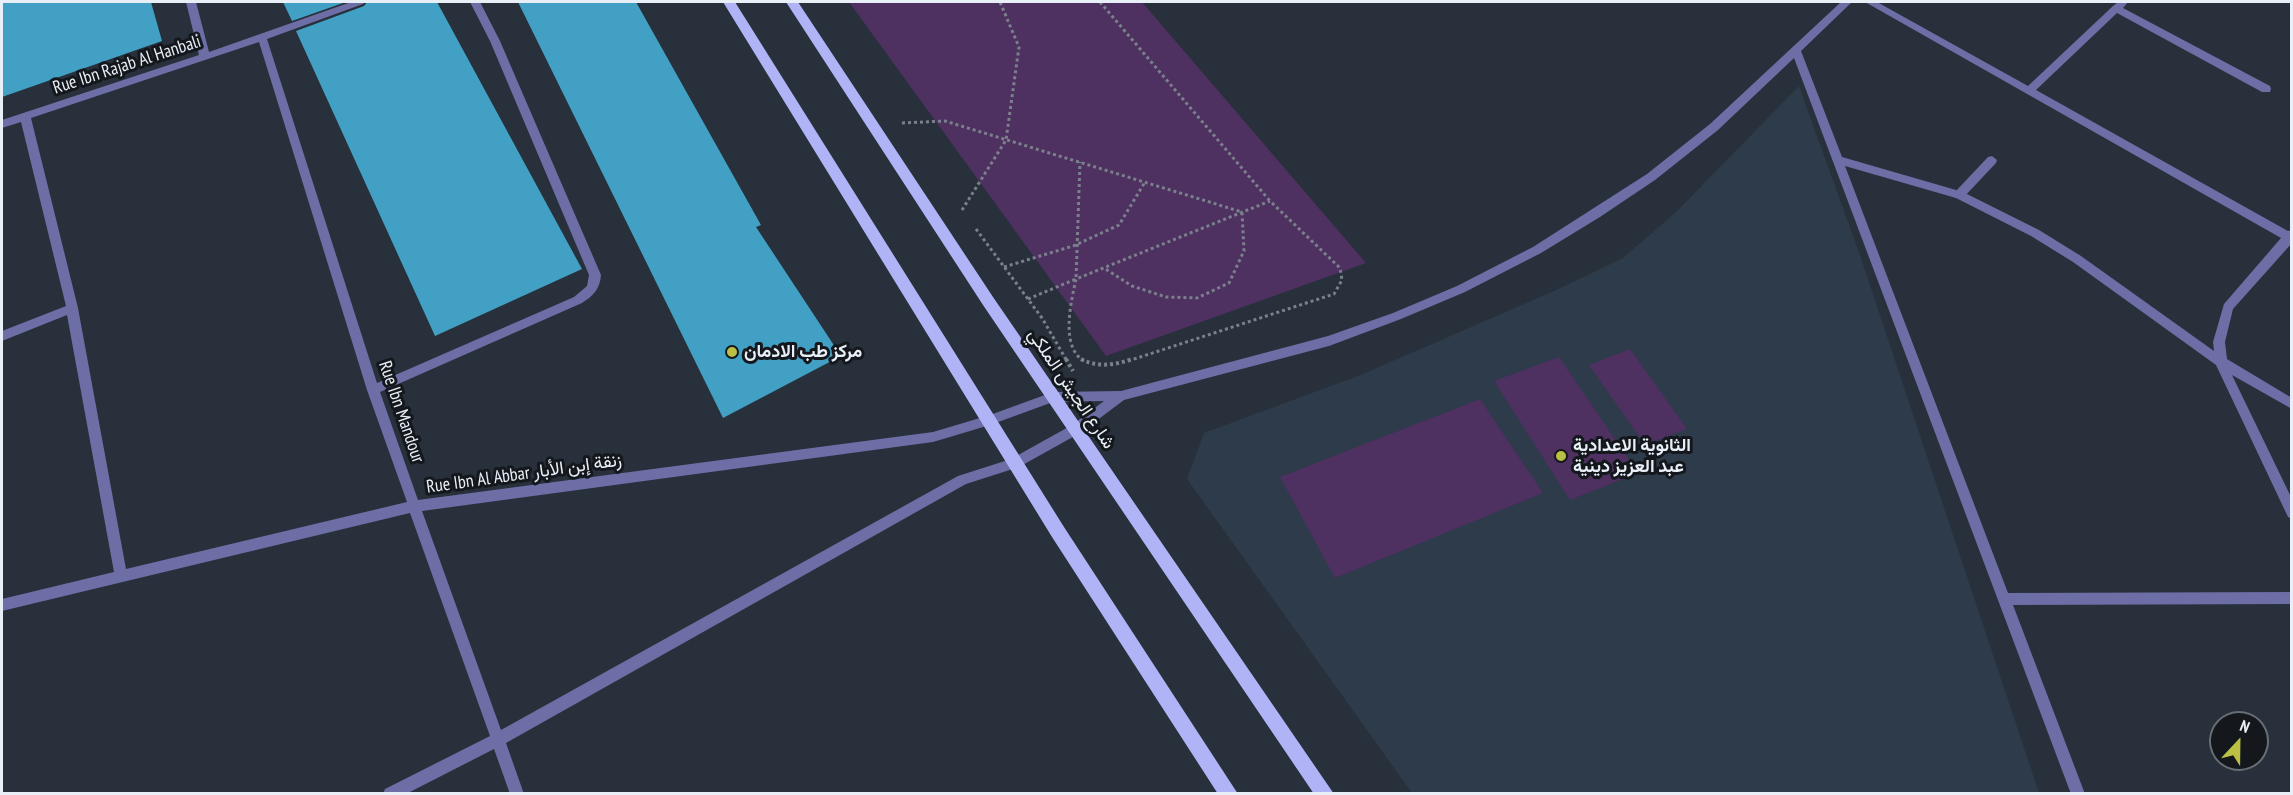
<!DOCTYPE html>
<html>
<head>
<meta charset="utf-8">
<style>
  body { margin:0 }
  #map { position:relative; width:2293px; height:795px; overflow:hidden; background:#27303b; font-family:"PT Sans Narrow",sans-serif }
  canvas { display:block }
  .frame { position:absolute; inset:0; border:3px solid #e9eff7; pointer-events:none }
  .north { position:absolute; left:2209px; top:711px; width:60px; height:60px; box-sizing:border-box; background:#14181d; border:2px solid #696e74; border-radius:50%; rotate:22deg; font-size:16px; font-weight:700; line-height:24px; text-align:center; color:#e9eff7 }
  .north::after { content:''; display:block; margin:auto; width:21px; height:27px; background:#bbc045; clip-path:polygon(50% 0,100% 100%,50% 72%,0 100%) }
</style>
</head>
<body>
<div id="map">
<canvas width="2293" height="795"></canvas>
<div class="frame"></div>
<div class="north">N</div>
</div>
<script>
const ctx = document.querySelector('canvas').getContext('2d');
ctx.lineJoin = 'round';
function paint(path, color) {
  ctx.fillStyle = color;
  ctx.fill(path, 'evenodd');
}
function strokePath(path, color, width, dash) {
  ctx.strokeStyle = color;
  ctx.lineWidth = width;
  ctx.lineCap = dash ? 'butt' : 'round';
  ctx.setLineDash(dash || []);
  ctx.stroke(path);
}
function write(font, color, halo, rows, align = 'center') {
  ctx.font = font + ' "PT Sans Narrow",Vazirmatn,sans-serif';
  ctx.lineWidth = 6;
  ctx.setLineDash([]);
  ctx.textBaseline = 'middle';
  ctx.strokeStyle = halo;
  ctx.fillStyle = color;
  for (const [text, x, y, turn = 0] of rows) {
    ctx.save();
    ctx.translate(x, y);
    ctx.rotate((+turn || 0) * Math.PI / 180);
    ctx.textAlign = isNaN(turn) ? turn : align;
    if (halo) ctx.strokeText(text, 0, 0);
    ctx.fillText(text, 0, 0);
    ctx.restore();
  }
}
paint(new Path2D(`
  M1799,86L1861,258L2039,793H1412L1187,479L1204,433L1363,374L1556,290L1623,258L1676,212Z`), '#2d3b4b');
paint(new Path2D(`
  M849,2H1142L1366,263L1106,356Z
  M1630,349L1687,429L1645,445L1589,365Z
  M1559,357L1638,473L1570,500L1494,381Z
  M1480,399L1543,493L1335,578L1280,477Z`), '#4e3061');
paint(new Path2D(`
  M2,2H151L162,41L2,97Z
  M283,2H346L292,21Z
  M367,2H437L582,269L435,336L296,31L364,6Z
  M518,2H636L761,225L756,227L841,356L723,418Z`), '#41a0c3');
strokePath(new Path2D(`
  M1100,2L1270,201
  M902,123L945,121L1242,212L1244,251L1229,283L1197,298L1166,297L1132,286L1104,268
  M962,210L1006,140L1019,47L1000,2
  M976,229L1042,318L1067,361
  M1004,267L1073,246L1119,225L1145,182
  M1028,299L1076,279L1080,162
  M1084,361C1060,347 1071,302 1076,279L1270,201
  M1128,361L1334,294L1342,280L1340,268L1270,201`), '#7a818b', 3, [3, 3]);
strokePath(new Path2D(`
  M1066,359L1073,371
  M1081,359C1098,368 1115,365 1132,359`), '#7a818b', 4, [3, 3]);
paint(new Path2D(`
  M1992,156L1997,160L1996,163L1963,198H1955L1954,195L1955,192L1988,157Z`), '#6d6ea5');
paint(new Path2D(`
  M186,2H196L209,52L351,2H365L363,4L267,39L377,383L574,297L587,286L589,275L490,41L470,2H480L500,41L601,275C600,289 593,296 582,303L380,392L418,500L933,432L990,415L1053,392L1121,391L1328,336L1393,313L1457,286L1533,247L1647,174L1710,124L1841,2H1852L1801,51L1842,157L1963,192L2039,230L2081,256L2214,351L2213,342L2224,304L2281,238L1865,2H1877L2028,86L2113,6L2118,2H2128L2123,8L2270,86L2271,89L2270,92H2262L2117,13L2036,90L2288,231L2292,230V243L2233,309L2225,342L2227,359L2292,398V409L2232,375L2292,499V519L2288,517L2216,365L2073,262L2031,236L1956,198L1845,166L2008,593L2292,592V604L2013,605L2085,794H2071L1794,58L1718,130L1655,180L1600,217L1541,253L1465,292L1401,319L1329,346L1124,400L1080,433L1019,467L966,484L506,743L524,794H510L494,749L406,794H383L385,789L490,736L410,513L2,611V599L114,572L67,315L2,341V331L66,306L21,122L2,128V120L199,55ZM259,42L367,390L407,502L126,569L78,308L31,118ZM1104,401L1072,425L1011,459L958,476L501,730L422,511L933,442L990,425L1053,402Z`), '#6d6ea5');
paint(new Path2D(`
  M723,2H735L1064,527L1238,794H1218L1052,537Z
  M786,2H798L993,297L1334,794H1314L983,305Z`), '#b0b3f6');
for (const [x, y, r, color] of [
  [732,352,6,"#bbc045"],
  [1561,456,6,"#bbc045"]
]) {
  const dot = new Path2D();
  dot.arc(x, y, r, 0, 2 * Math.PI);
  ctx.fillStyle = color;
  ctx.fill(dot);
  strokePath(dot, '#14181d', 2);
}
write('18px', '#e9eff7', '#14181d', [
  ["Rue Ibn Rajab Al Hanbali",127,65,-18],
  ["شارع الجيش الملكي",1071,389,56],
  ["Rue Ibn Mandour",401,412,71],
  ["Rue Ibn Al Abbar زنقة إبن الأبار",524,474,-8]
]);
write('bold 18px', '#e9eff7', '#14181d', [
  ["مركز طب الادمان",744,352],
  ["الثانوية الاعدادية",1573,446],
  ["عبد العزيز دينية",1573,467]
], 'left');
</script>
</body>
</html>
